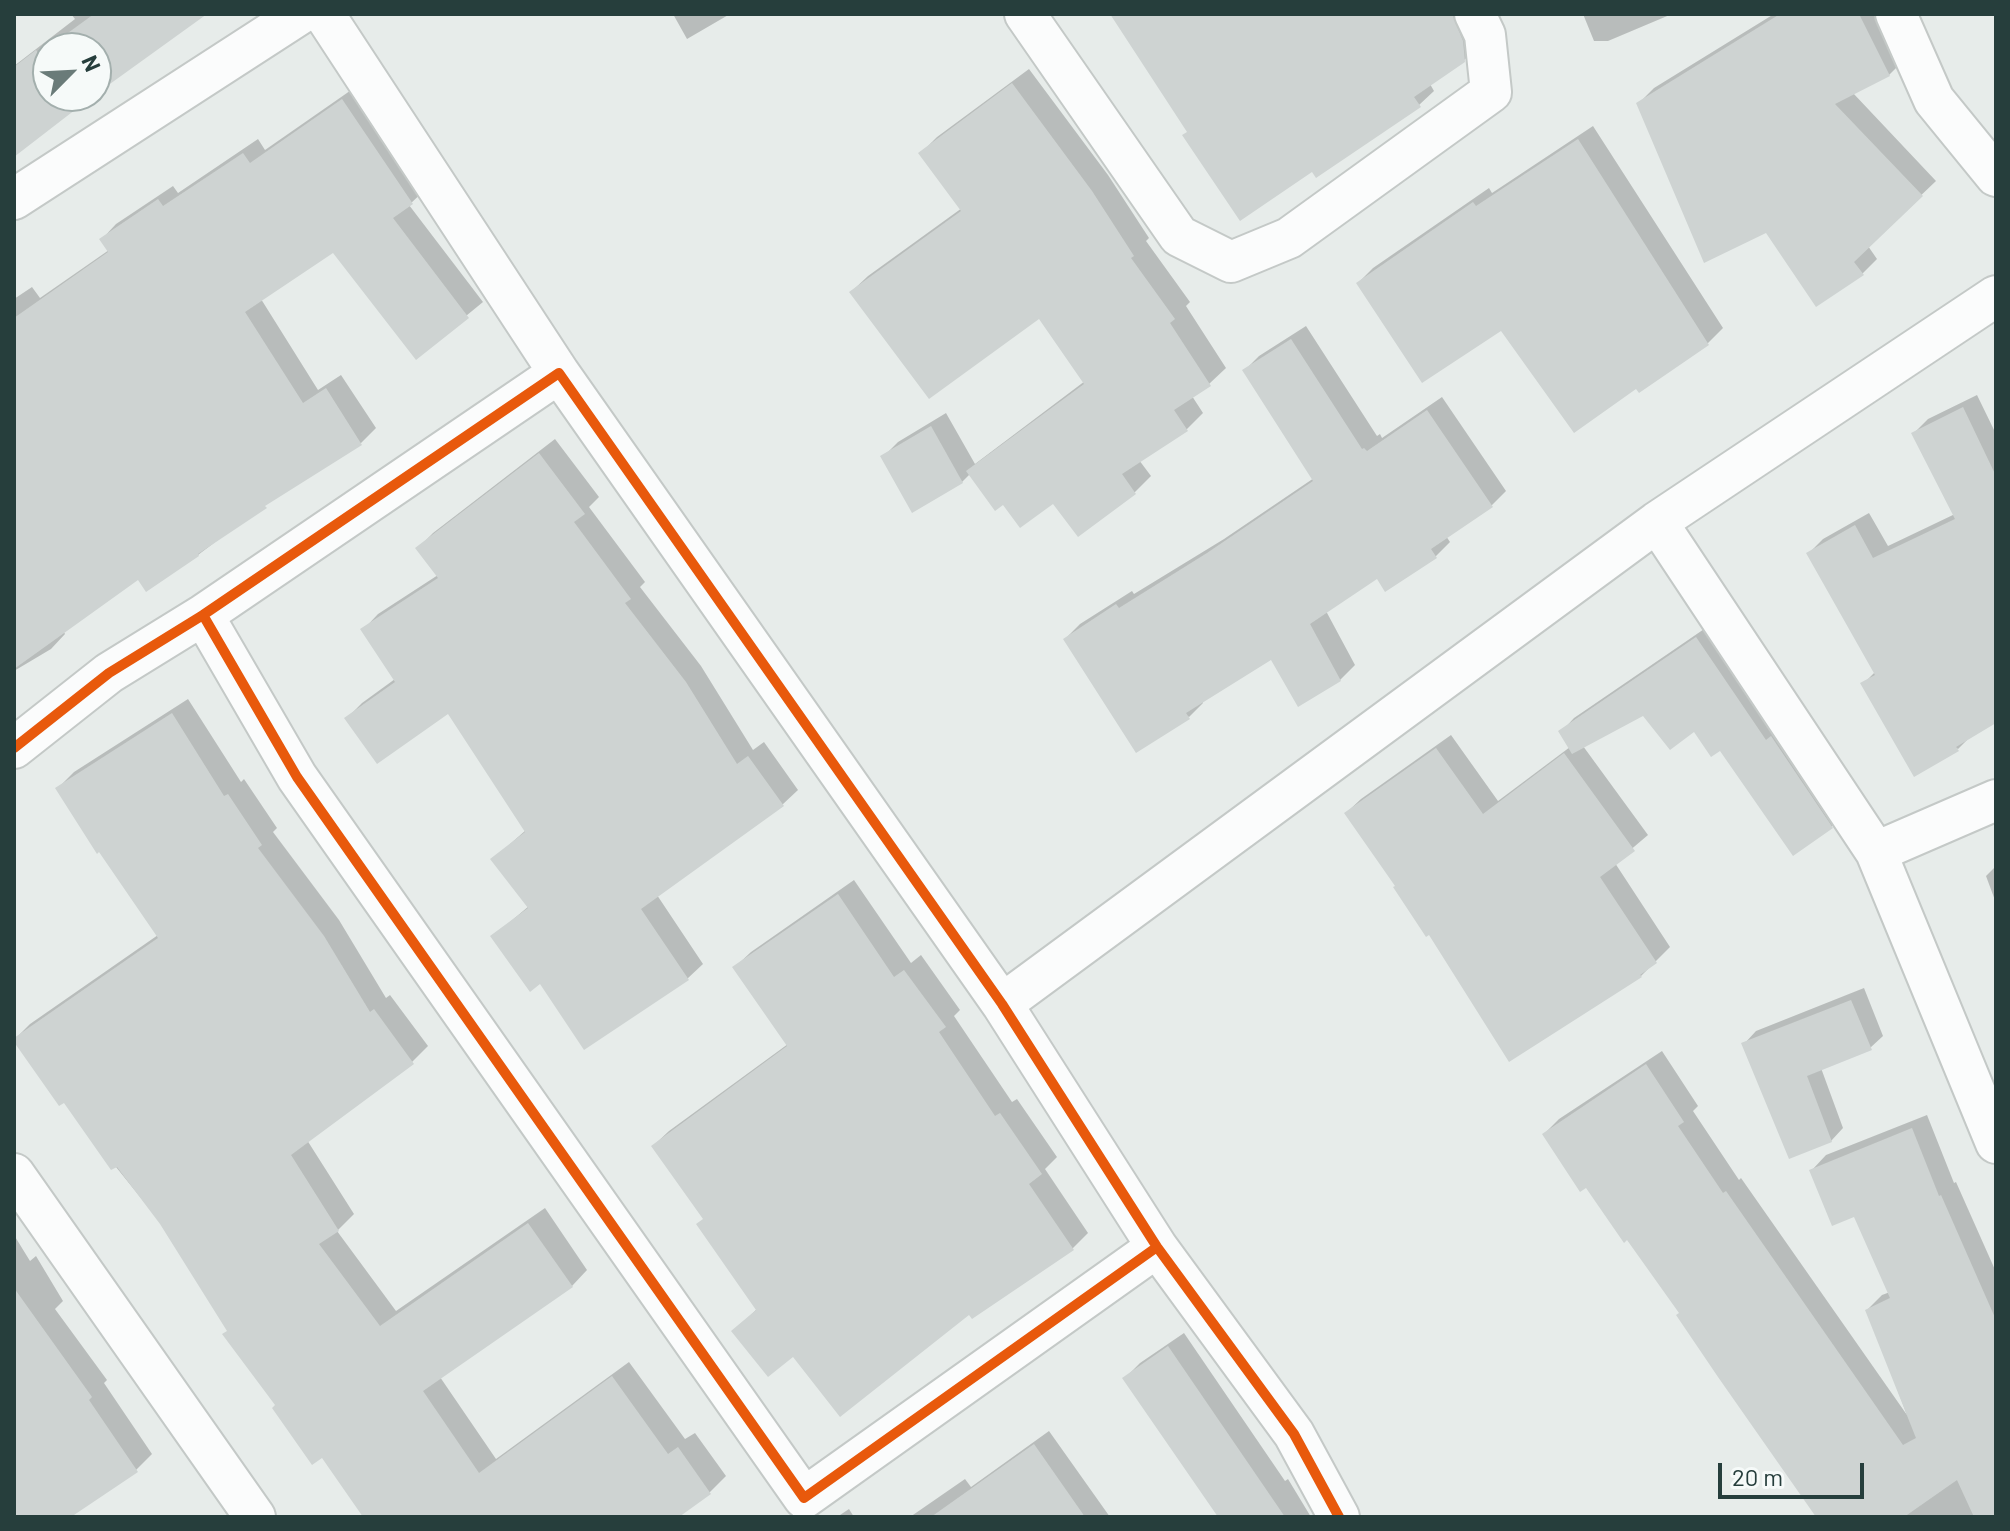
<!DOCTYPE html>
<html>
<head>
<meta charset="utf-8">
<style>
  body { margin:0 }
  #map { position:relative; width:2010px; height:1531px; overflow:hidden; background:#e7ecea; font-family:Barlow,sans-serif }
  canvas { display:block }
  .frame { position:absolute; inset:0; border:16px solid #263e3c; pointer-events:none }
  .north { position:absolute; left:32px; top:32px; width:80px; height:80px; box-sizing:border-box; background:#f6faf9; border:2px solid #a3afad; border-radius:50%; rotate:66deg; font-size:22px; font-weight:700; line-height:32px; text-align:center; color:#263e3c }
  .north::after { content:''; display:block; margin:auto; width:28px; height:36px; background:#6a7b79; clip-path:polygon(50% 0,100% 100%,50% 72%,0 100%) }
  .scale { position:absolute; left:1718px; top:1463px; width:146px; height:36px; box-sizing:border-box; border:4px solid #263e3c; border-top:0; padding-left:10px; font-size:24px; line-height:28px; white-space:nowrap; color:#263e3c; -webkit-text-stroke:6px #f6faf9; paint-order:stroke }
</style>
</head>
<body>
<div id="map">
<canvas width="2010" height="1531"></canvas>
<div class="frame"></div>
<div class="north">N</div>
<div class="scale">20 m</div>
</div>
<script>
const ctx = document.querySelector('canvas').getContext('2d');
ctx.lineJoin = 'round';
function paint(path, color) {
  ctx.fillStyle = color;
  ctx.fill(path, 'evenodd');
}
function strokePath(path, color, width, dash) {
  ctx.strokeStyle = color;
  ctx.lineWidth = width;
  ctx.lineCap = dash ? 'butt' : 'round';
  ctx.setLineDash(dash || []);
  ctx.stroke(path);
}
paint(new Path2D(`
  M71,14H203L96,91V48H48V96H90L14,154V66L75,19Z
  M673,14H730L687,39Z
  M1127,14H1471L1479,46L1463,61L1430,84L1434,91L1419,105L1312,169L1189,131Z
  M1583,14H1672L1608,41H1594Z
  M1774,14H1880L1904,60L1889,75L1853,93L1936,181L1868,246L1877,259L1862,274L1766,230L1639,103L1654,88Z
  M1029,69L1108,175L1149,238L1146,241L1190,302L1186,306L1226,368L1209,384L1192,396L1203,413L1187,429L1139,460L1151,476L1135,492L1054,501L1004,503L970,474L962,482L883,457L898,442L946,413L975,464L1085,381L1039,316L851,292L868,276L962,208L921,153L937,137Z
  M357,86L427,188L409,205L483,302L416,357L334,250L261,299L318,390L341,375L376,428L361,443L272,499L198,555L138,577L64,632L65,634L51,649L14,671V299L32,287L40,298L109,250L102,239L116,224L173,186L178,193L258,139L265,150Z
  M1593,126L1723,328L1708,343L1636,386L1501,328L1358,283L1373,268L1489,188L1492,193Z
  M1306,326L1377,436L1380,434L1382,438L1442,397L1506,491L1492,505L1446,536L1450,542L1435,557L1377,576L1326,611L1355,665L1340,680L1272,657L1202,700L1203,703L1189,717L1065,639L1080,624L1132,591L1134,594L1224,539L1314,478L1244,371L1259,356Z
  M1977,395L1996,434V720L1972,735L1958,749L1863,684L1876,671L1809,553L1823,539L1869,513L1888,546L1955,514L1914,433L1928,419Z
  M555,439L599,497L589,507L645,582L640,587L701,666L753,750L764,742L798,790L782,805L657,895L703,964L687,979L541,981L492,937L529,906L493,859L526,830L449,711L347,718L362,703L395,679L363,630L378,614L438,575L418,548L433,533Z
  M1710,625L1845,813L1831,827L1694,729L1644,713L1583,746L1648,835L1615,863L1670,947L1641,976L1397,885L1346,813L1361,799L1451,735L1498,801L1570,747L1561,732L1574,718Z
  M188,699L241,782L244,779L277,828L273,832L339,920L386,998L390,995L428,1046L412,1062L307,1140L354,1214L337,1231L396,1311L545,1208L587,1270L572,1286L440,1377L496,1459L629,1362L685,1439L695,1433L726,1476L710,1492L675,1517H365L323,1455L277,1405L161,1223L14,1040L30,1024L158,935L58,788L74,772Z
  M1996,866V903L1986,876Z
  M854,880L911,963L921,955L960,1010L954,1016L1012,1102L1017,1099L1057,1157L1045,1169L1088,1233L1072,1249L969,1312L794,1354L734,1331L758,1308L705,1218L653,1146L669,1131L788,1044L735,967L751,952Z
  M1864,988L1883,1036L1870,1048L1821,1068L1843,1128L1831,1141L1744,1044L1756,1031Z
  M1662,1051L1698,1106L1693,1111L1739,1180L1741,1178L1907,1415L1867,1310L1882,1295L1890,1292L1855,1214L1812,1170L1826,1155L1927,1115L1954,1183L1956,1182L1996,1272V1517H1818L1681,1312L1587,1185L1544,1134L1559,1119Z
  M14,1235L30,1261L36,1256L63,1301L55,1309L107,1380L104,1383L152,1454L136,1470L68,1517H14Z
  M1184,1333L1285,1481L1288,1479L1311,1517H1220L1125,1378L1140,1363Z
  M1049,1431L1110,1517H910L965,1479L971,1487Z
  M849,1509L854,1517H837Z`), '#0003');
paint(new Path2D(`
  M94,14H207L96,94V48H48V96H93L14,157V67L36,50L39,54Z
  M1110,14H1452L1463,41L1465,62L1414,97L1421,107L1316,178L1312,172L1240,221L1182,135L1187,132Z
  M1780,14H1859L1890,76L1835,104L1923,196L1854,262L1864,275L1816,307L1766,233L1704,263L1636,103Z
  M1012,83L1092,191L1134,256L1131,258L1175,319L1170,323L1211,386L1174,410L1188,431L1122,474L1136,494L1078,537L1053,504L1020,528L1003,505L995,511L966,471L1084,384L1039,319L929,399L849,292L961,211L918,153Z
  M342,99L413,204L393,218L469,318L416,360L333,253L245,312L303,403L326,388L362,445L265,506L267,508L198,554L199,556L146,592L138,580L14,669V318L108,252L99,239L158,199L163,206L243,153L250,163Z
  M1578,139L1709,345L1639,393L1636,389L1574,433L1501,331L1422,383L1356,283L1473,202L1476,206Z
  M1291,339L1362,449L1364,448L1367,451L1427,410L1493,507L1431,549L1437,558L1385,592L1377,579L1310,624L1341,681L1298,707L1271,660L1186,713L1190,719L1136,753L1063,639L1116,604L1119,608L1207,553L1313,481L1242,370Z
  M1963,407L1996,476V723L1956,747L1959,751L1914,777L1860,683L1875,675L1806,553L1855,525L1873,558L1955,519L1911,433Z
  M931,426L963,483L912,513L880,456Z
  M539,453L585,514L574,522L631,599L625,603L686,682L737,764L748,756L784,806L641,909L689,980L584,1050L540,984L530,992L490,936L528,908L490,859L525,832L448,714L377,764L344,718L395,682L360,629L438,578L415,548Z
  M1696,637L1766,740L1771,736L1833,828L1793,856L1720,751L1711,757L1694,732L1670,750L1643,716L1572,754L1558,731Z
  M172,713L224,796L228,794L262,845L258,848L324,936L370,1012L374,1009L414,1064L291,1155L339,1231L319,1244L380,1326L528,1223L573,1287L423,1391L479,1473L612,1376L668,1454L678,1447L711,1494L679,1517H363L322,1458L312,1465L272,1408L275,1405L222,1334L227,1331L160,1224L117,1167L111,1170L64,1103L59,1106L14,1042V1038L158,938L99,852L97,854L55,788Z
  M1436,748L1483,814L1564,753L1635,851L1600,877L1657,963L1640,975L1642,977L1509,1062L1429,935L1426,937L1393,887L1395,886L1344,813Z
  M838,894L894,977L904,970L946,1027L939,1032L995,1116L1000,1113L1042,1174L1029,1184L1074,1250L972,1319L969,1315L840,1417L793,1357L768,1377L731,1331L756,1310L696,1224L703,1219L651,1146L787,1046L732,967Z
  M1851,1000L1872,1050L1807,1076L1832,1142L1789,1159L1741,1043Z
  M1646,1064L1684,1122L1678,1126L1723,1193L1726,1191L1903,1445L1916,1438L1865,1310L1890,1298L1854,1217L1832,1226L1809,1170L1912,1128L1939,1196L1941,1195L1996,1320V1517H1974L1957,1480L1904,1517H1816L1718,1377L1676,1315L1679,1313L1627,1240L1624,1243L1586,1188L1580,1192L1542,1134Z
  M14,1288L92,1397L89,1400L138,1472L71,1517H14Z
  M1168,1346L1285,1517H1218L1122,1378Z
  M1034,1444L1085,1517H931Z`), '#ced3d2');
const street = new Path2D(`
  M324,14L559,373
  M1025,14L1179,236L1231,262L1289,238L1491,92L1485,35L1475,14
  M1896,14L1934,100L1996,176
  M14,199L300,14
  M1657,522L1876,852L1996,1143
  M203,615L297,777L804,1498L1157,1247
  M14,748L109,673L203,615L559,373L1002,1004L1157,1247L1294,1434L1339,1517
  M1876,852L1996,800
  M1002,1004L1657,522L1996,296
  M14,1174L255,1517`);
strokePath(street, '#c4c9c7', 44);
strokePath(street, '#fbfcfc', 40);
strokePath(new Path2D(`
  M203,615L297,777L804,1498L1157,1247
  M14,748L109,673L203,615L559,373L1002,1004L1157,1247L1294,1434L1339,1517`), '#e8590c', 10);
</script>
</body>
</html>
